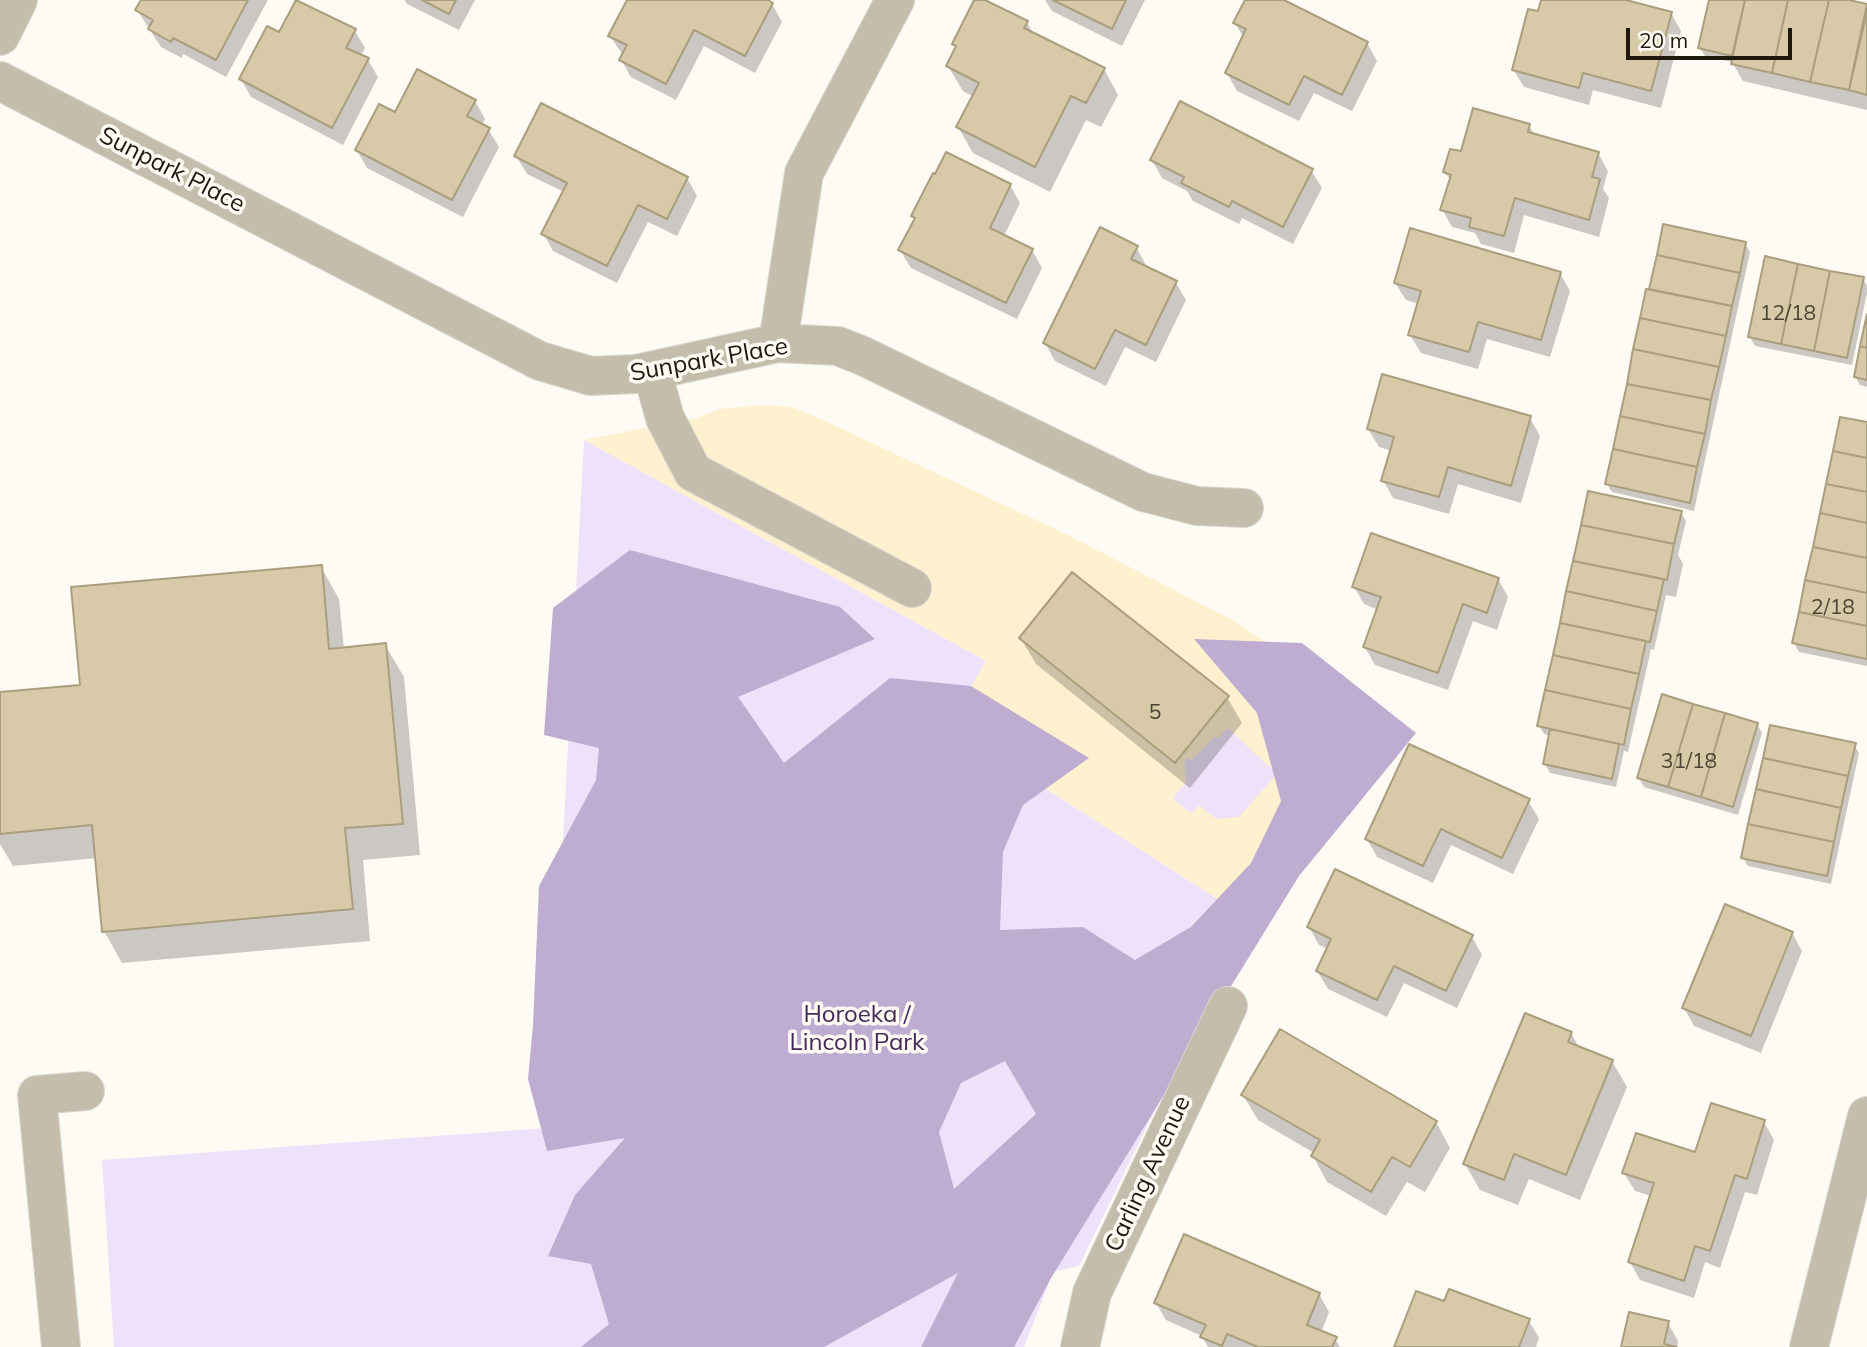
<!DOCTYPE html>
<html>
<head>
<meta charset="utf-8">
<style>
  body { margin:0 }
  #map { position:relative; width:1867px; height:1347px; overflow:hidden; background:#fefbf4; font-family:Mulish,sans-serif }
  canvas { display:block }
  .scale { position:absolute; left:1626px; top:28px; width:166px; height:32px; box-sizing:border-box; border:4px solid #1d180b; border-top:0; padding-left:9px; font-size:21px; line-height:24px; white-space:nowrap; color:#1d180b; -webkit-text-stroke:5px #fefbf4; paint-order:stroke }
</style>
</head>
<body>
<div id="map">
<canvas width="1867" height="1347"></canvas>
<div class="scale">20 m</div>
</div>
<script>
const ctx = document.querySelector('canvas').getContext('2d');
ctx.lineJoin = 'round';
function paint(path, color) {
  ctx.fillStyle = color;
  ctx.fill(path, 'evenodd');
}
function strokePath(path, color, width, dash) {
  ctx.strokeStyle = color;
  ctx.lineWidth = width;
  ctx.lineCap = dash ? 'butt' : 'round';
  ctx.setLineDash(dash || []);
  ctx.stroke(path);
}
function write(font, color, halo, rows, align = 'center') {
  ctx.font = font + ' Mulish,sans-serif';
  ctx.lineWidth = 7;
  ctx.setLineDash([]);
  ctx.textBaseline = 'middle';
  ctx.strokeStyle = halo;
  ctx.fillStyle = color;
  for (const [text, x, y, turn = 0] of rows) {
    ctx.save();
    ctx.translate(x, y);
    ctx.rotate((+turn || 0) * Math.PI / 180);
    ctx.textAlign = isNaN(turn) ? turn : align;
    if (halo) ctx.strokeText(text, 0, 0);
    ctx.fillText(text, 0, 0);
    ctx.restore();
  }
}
paint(new Path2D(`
  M762,405L792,407L825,421L1068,535L1234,621L1351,700L1244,916L948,726L986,661L584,440L696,418L720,409Z`), '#fff1d0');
paint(new Path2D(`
  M584,440L986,661L948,726L1244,916L1218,980L1079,1266L1053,1272L1024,1347H114L102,1160L548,1128Z
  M1228,728L1277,774L1239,817L1216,819L1199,805L1193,812H1189L1174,800V796L1186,783L1185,760L1187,758L1191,761L1215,736L1218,738Z`), '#eee1fa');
paint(new Path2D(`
  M630,550L840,607L875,639L738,697L784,763L890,678L971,686L1089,758L1023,805L1003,852L1000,930L1083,927L1135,960L1191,927L1251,863L1281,801L1257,713L1194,639L1302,643L1416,733L1299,876L1051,1278L1014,1347H921L958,1273L824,1347H581L609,1324L591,1264L548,1256L575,1195L625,1138L547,1151L528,1079L533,1025L539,886L596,780L599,748L544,735L553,608ZM1005,1061L1036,1114L954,1189L939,1132L961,1083Z`), '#bfacd1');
paint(new Path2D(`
  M143,0H268L226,77L183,54L182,58L161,47L137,10Z
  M405,0H475L459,30L407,4Z
  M629,0H764L772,4L782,22L755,73L704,46L676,100L631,77L621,60L623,55L610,36Z
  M976,0H981L1027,22L1033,34L1104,69L1118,95L1101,127L1086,120L1050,192L973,153L958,127L974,97L963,91L948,66L957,49L954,44Z
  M1045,0H1145L1122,46L1052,11Z
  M1247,0H1280L1367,43L1377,61L1352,111L1314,93L1299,121L1237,91L1227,73L1244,38L1235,23Z
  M1543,0H1619L1671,13L1681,31L1661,108L1593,90L1589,105L1524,87L1513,69L1539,13Z
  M1711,0H1842L1867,6V110L1743,81L1732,62L1705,56L1700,48Z
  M355,31L365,48L361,56L368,60L378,77L343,145L251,97L241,79L280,35Z
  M475,101L485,119L481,126L488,129L499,147L463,217L367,168L357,150L396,114Z
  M1529,126L1535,135L1598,153L1608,171L1603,189L1609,198L1599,237L1524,215L1514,253L1481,244L1475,233L1452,227L1442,209L1451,181L1445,172L1462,153Z
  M516,156L687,178L697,196L677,236L648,222L617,283L553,251L543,233L564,192L527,174Z
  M1152,160L1311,170L1322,188L1293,244L1242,218L1239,224L1193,201L1187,191L1162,178Z
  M1010,185L1020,203L1004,236L1032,250L1042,268L1017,319L911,268L900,250L916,220L913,216Z
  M1665,226L1745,243L1750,252L1694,511L1612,492L1607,484Z
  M1136,247L1146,265L1145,268L1176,283L1186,300L1156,362L1125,347L1106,386L1055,361L1045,343Z
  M1560,273L1570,291L1550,357L1487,339L1478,369L1421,353L1410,335L1419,304L1406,300L1395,283Z
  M1863,279L1867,286V293L1852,365L1755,346L1750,337Z
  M1867,322V387L1860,385L1855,377Z
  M1530,418L1540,436L1521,503L1458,484L1449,514L1393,498L1383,480L1392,451L1379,447L1368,429Z
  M1867,424V666L1799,652L1794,643Z
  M1681,513L1686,521L1678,555L1683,564L1676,597L1666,595L1654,650L1651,649L1628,752L1624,751L1616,787L1550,773L1545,764L1551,736L1544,734L1539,726Z
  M321,567L339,599L344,649L385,645L404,677L420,855L363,860L370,941L122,963L104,931L97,858L13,866L0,844V693L82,687Z
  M1498,579L1508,597L1497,630L1473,621L1448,690L1375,665L1365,647L1378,610L1364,604L1354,587Z
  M1021,639L1227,697L1242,723L1190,788L1036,664Z
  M1757,724L1762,733L1738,815L1644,787L1639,778Z
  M1854,745L1859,753L1831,884L1748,866L1743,858Z
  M1528,801L1539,819L1513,874L1451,845L1433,883L1377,857L1367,839Z
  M1309,927L1472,937L1482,955L1457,1008L1404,983L1387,1017L1328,989L1317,971L1328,949L1319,945Z
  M1792,933L1802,951L1761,1053L1694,1026L1684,1008Z
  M1571,1033L1580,1049L1612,1061L1627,1087L1580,1200L1529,1179L1518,1205L1480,1190L1465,1164Z
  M1243,1095L1436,1122L1450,1148L1425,1192L1407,1182L1386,1216L1327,1182L1313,1156L1314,1153L1258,1120Z
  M1764,1122L1774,1140L1757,1195L1745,1192L1720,1268L1705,1262L1694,1298L1640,1280L1630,1262L1651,1196L1635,1191L1624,1173L1696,1154Z
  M1319,1294L1329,1312L1321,1333L1335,1339L1340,1347H1208L1202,1336L1166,1320L1156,1303Z
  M1445,1304L1529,1321L1539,1338L1536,1347H1396Z
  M1668,1323L1678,1341L1677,1347H1623Z`), '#0003');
const building = new Path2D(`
  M141,0H248L216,60L173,38L171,42L148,29L153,20L135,10Z
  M296,0L356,29L346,48L369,58L332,128L239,79L267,26L279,32Z
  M422,0H456L449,14Z
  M627,0H768L773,3L745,56L694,30L666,84L619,60L627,45L608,36Z
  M974,0H985L1028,21L1024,28L1105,68L1086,103L1071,96L1035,167L956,127L979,83L946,66L956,46L952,44Z
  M1053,0H1126L1112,29Z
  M1245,0H1284L1368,42L1342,95L1304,76L1289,105L1225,73L1246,29L1233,23Z
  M1541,0H1626L1672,12L1651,91L1583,73L1579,88L1512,70L1528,9L1538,11Z
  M1709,0H1745L1732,56L1698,48Z
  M1745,0H1788L1772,73L1731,64Z
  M1788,0H1829L1810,82L1772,73Z
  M1829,0H1849L1867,4L1849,90L1810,82Z
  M1867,11V95L1849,90Z
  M417,69L476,100L467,116L490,128L452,200L355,150L379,104L395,112Z
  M1180,101L1313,169L1283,227L1232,201L1229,207L1181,183L1184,177L1150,160Z
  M541,103L688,177L667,219L638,205L607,266L541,234L567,183L514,156Z
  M1473,108L1530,124L1528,132L1599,152L1592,177L1600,179L1589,220L1515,198L1504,236L1469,227L1471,218L1440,210L1451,175L1443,172L1450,149L1461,151Z
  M946,152L1011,184L990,228L1033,249L1006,303L898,250L915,218L911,216L933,173L935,174Z
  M1663,224L1746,242L1740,273L1657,255Z
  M1100,227L1138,246L1131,259L1177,281L1146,345L1115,330L1095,369L1043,343Z
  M1410,228L1561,272L1541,340L1478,322L1469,352L1408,335L1421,291L1394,283Z
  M1657,255L1740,273L1732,306L1649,289Z
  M1765,256L1798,264L1781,344L1748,337Z
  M1798,264L1830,271L1814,351L1781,344Z
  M1830,271L1864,277L1847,358L1814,351Z
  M1646,289L1732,306L1726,336L1640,318Z
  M1867,314V348L1860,346Z
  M1640,318L1726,336L1719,367L1633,349Z
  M1860,346L1867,348V380L1854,377Z
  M1633,349L1719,367L1711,400L1627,384Z
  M1382,374L1531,416L1511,486L1448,467L1439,497L1381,481L1394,437L1367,429Z
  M1627,384L1711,400L1705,434L1620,416Z
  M1620,416L1705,434L1697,467L1613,449Z
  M1840,417L1867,422V458L1833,451Z
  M1613,449L1697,467L1690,503L1605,484Z
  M1833,451L1867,458V492L1826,484Z
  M1826,484L1867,492V523L1820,513Z
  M1588,491L1682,511L1674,544L1581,525Z
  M1820,513L1867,523V558L1813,547Z
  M1581,525L1674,544L1667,580L1573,561Z
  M1371,533L1499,578L1487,613L1463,604L1438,673L1363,647L1381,597L1352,587Z
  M1813,547L1867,558V593L1805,580Z
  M1573,561L1664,579L1657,611L1566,591Z
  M322,565L329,649L386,643L403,824L345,828L353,909L102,932L92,825L0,834V692L80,685L71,587Z
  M1072,572L1229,696L1175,763L1019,638Z
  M1805,580L1867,593V626L1799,612Z
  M1566,591L1657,611L1650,642L1560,623Z
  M1799,612L1867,626V659L1792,643Z
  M1560,623L1646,641L1639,674L1553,655Z
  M1553,655L1639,674L1631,709L1545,690Z
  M1545,690L1631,709L1624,745L1537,726Z
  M1662,694L1693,704L1668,787L1637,778Z
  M1693,704L1725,713L1701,797L1668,787Z
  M1725,713L1758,723L1733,807L1701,797Z
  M1770,725L1856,743L1848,776L1763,758Z
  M1550,729L1619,744L1612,779L1543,764Z
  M1409,744L1530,799L1502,858L1441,829L1423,866L1365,839Z
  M1763,758L1848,776L1841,808L1756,789Z
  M1756,789L1841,808L1834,842L1748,824Z
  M1748,824L1834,842L1827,876L1741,858Z
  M1335,869L1473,935L1446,991L1394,966L1377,1000L1316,971L1331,939L1307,927Z
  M1725,904L1793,932L1751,1036L1682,1008Z
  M1525,1013L1572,1032L1568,1042L1613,1060L1566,1175L1514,1154L1504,1180L1463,1164Z
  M1280,1029L1437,1121L1410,1167L1392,1157L1371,1192L1311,1156L1320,1140L1241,1095Z
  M1711,1103L1765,1120L1747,1179L1735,1175L1710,1251L1695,1246L1684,1281L1628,1262L1654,1183L1622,1173L1636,1133L1695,1152Z
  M1184,1234L1320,1293L1307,1325L1337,1337L1332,1347H1258L1227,1334L1222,1346L1200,1337L1206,1325L1154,1303Z
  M1449,1289L1530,1319L1519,1347H1394L1416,1291L1444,1301Z
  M1629,1312L1669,1321L1664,1344L1677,1347H1621Z`);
paint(building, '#d8caa9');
strokePath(building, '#ab9e7e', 2);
const minor = new Path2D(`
  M0,36L18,0
  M0,81L540,361L591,376L636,374L778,343L838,346L863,356L1143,492L1197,506L1244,508
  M778,343L804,173L895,0
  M652,371L665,418L693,472L912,588
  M61,1347L37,1095L85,1091
  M1080,1347L1092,1293L1228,1006
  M1809,1347L1867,1116`);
strokePath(minor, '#dad7cf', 40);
strokePath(minor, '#c4bdab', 38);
write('21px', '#4c4432', null, [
  ["12/18",1788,314],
  ["2/18",1833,608],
  ["5",1155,713],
  ["31/18",1689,762]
]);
write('24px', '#1d180b', '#fefbf4', [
  ["Sunpark Place",172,170,27],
  ["Sunpark Place",709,360,-10],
  ["Carling Avenue",1148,1174,-65]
]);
write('24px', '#442959', '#fefbf4', [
  ["Horoeka /",857,1015],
  ["Lincoln Park",857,1043]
]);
</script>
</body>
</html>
